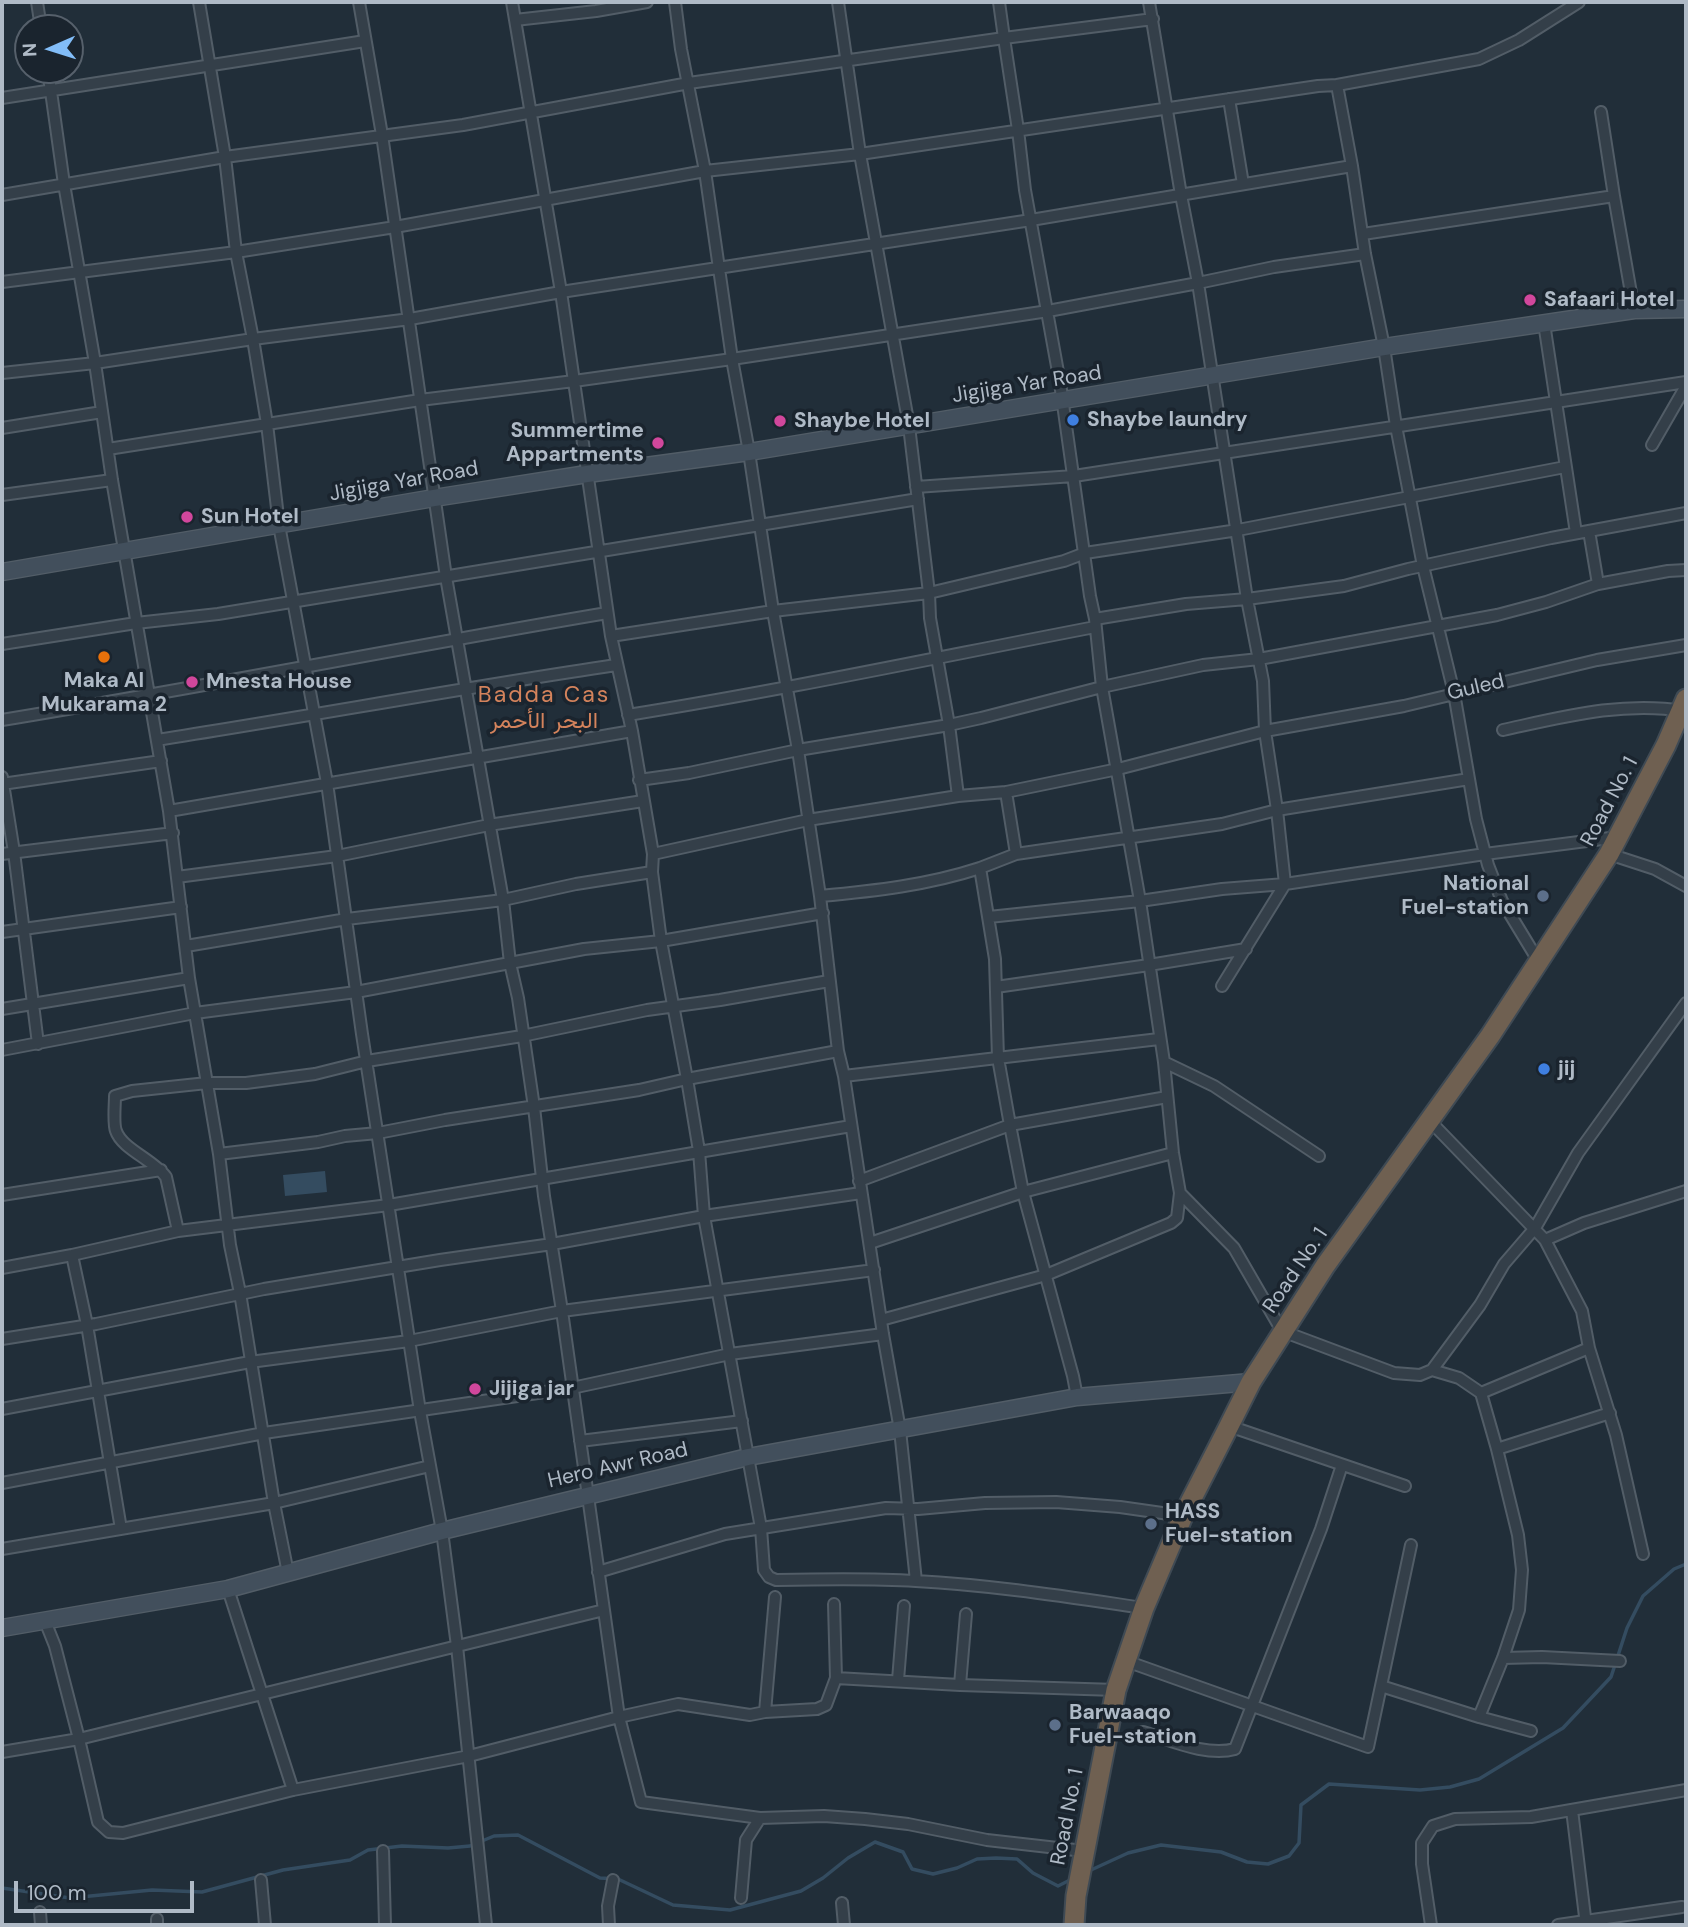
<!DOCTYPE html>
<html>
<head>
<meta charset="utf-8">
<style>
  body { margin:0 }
  #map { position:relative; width:1688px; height:1927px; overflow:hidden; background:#212e39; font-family:"DM Sans",sans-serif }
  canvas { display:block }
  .frame { position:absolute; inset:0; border:4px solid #afbac6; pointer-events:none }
  .north { position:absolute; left:14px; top:14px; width:70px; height:70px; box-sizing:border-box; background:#1a242e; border:2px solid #56606b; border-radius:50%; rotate:267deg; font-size:19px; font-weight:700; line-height:28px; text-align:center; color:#afbac6 }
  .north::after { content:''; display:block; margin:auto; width:24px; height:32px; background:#82bdf8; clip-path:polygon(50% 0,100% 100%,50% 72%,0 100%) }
  .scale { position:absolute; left:14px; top:1881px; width:180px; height:32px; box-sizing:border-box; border:4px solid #afbac6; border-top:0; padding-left:9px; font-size:21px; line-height:24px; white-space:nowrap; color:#afbac6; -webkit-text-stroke:5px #1a242e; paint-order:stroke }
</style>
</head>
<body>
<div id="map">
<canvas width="1688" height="1927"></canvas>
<div class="frame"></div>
<div class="north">N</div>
<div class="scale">100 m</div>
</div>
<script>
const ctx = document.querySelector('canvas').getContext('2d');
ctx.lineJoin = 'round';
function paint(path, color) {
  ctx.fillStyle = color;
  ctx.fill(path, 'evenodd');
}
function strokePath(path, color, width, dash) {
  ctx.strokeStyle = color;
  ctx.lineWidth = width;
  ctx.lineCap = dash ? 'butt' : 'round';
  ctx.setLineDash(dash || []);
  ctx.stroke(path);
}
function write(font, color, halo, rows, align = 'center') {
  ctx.font = font + ' "DM Sans",Vazirmatn,sans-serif';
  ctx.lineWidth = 7;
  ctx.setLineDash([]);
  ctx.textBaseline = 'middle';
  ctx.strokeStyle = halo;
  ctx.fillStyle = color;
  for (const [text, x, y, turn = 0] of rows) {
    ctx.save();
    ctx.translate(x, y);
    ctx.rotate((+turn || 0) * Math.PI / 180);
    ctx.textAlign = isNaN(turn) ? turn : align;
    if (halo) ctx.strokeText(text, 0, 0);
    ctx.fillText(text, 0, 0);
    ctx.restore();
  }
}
paint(new Path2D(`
  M325,1171L327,1192L285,1196L283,1175Z`), '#344c60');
strokePath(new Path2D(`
  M1091,1870L1128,1853L1161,1845L1221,1852L1247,1862L1268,1864L1289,1856L1299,1843L1301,1805L1329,1784L1420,1790L1450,1787L1479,1779L1563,1728L1611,1677L1627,1628L1643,1596L1674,1569L1686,1564
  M2,1888L70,1898L152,1890L202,1892L283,1870L350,1860L368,1850L402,1846L448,1848L470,1846L494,1836L518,1835L600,1878L618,1879L673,1905L730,1910L801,1891L823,1878L848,1858L875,1842L903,1852L912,1869L933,1874L957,1868L977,1859L996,1858L1017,1859L1033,1873L1058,1886L1072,1879`), '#344c60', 3.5);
const street = new Path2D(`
  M37,2L41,28
  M199,2L225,157L236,252L253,339L267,424L279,525L327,783L362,1034L420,1411L442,1531L457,1646L486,1925
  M359,2L382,135L446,577L503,900L510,963L518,998L534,1107L544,1196L562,1311L619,1717L641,1802L760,1818
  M512,2L561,292L611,636L632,731L653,854L652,872L661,941L687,1079L699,1151L704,1216L761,1528L764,1570L769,1577L776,1580C823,1579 869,1578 916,1581C992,1585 1068,1597 1144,1608
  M675,2L681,49L705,171L732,359L749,452L773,611L798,750L820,896L838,1051L844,1076L883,1334L900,1430L916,1581
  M838,2L860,154L909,426L929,593L930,618L949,725L958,796
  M999,2L1004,38L1153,19
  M515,20L596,11L647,2
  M48,70L64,184L95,363L112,480L169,811L189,978L219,1154L230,1245L240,1293L274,1503L288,1573
  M1337,85L1479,59L1519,40L1579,2
  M2,98L365,41
  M1229,99L1243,184
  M1601,112L1614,196L1634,310
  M2,195L225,157L463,125L689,83L1004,38L1018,130L1025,190L1060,383L1090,596L1095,619L1102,687L1140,901L1164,1062L1173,1153L1180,1193L1177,1218L1171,1223L1046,1275L881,1320
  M1363,234L1614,196
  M2,282L236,252L395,227L705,171L860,154L1318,86L1337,85L1352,166L1365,254L1384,347L1396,426L1423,566L1454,693L1476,819L1488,865L1502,901L1539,962
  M1544,323L1576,533
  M2,373L95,363L253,339L410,319L561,292L1031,220L1352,166
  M2,428L102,412
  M1652,445L1686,386
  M108,449L420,400L574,381L732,359L1048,311L1198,283L1274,267L1365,254
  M916,487L1074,476L1686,382
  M2,495L112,480
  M1589,531L1598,584
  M1095,619L1186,604L1247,599L1344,586L1408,569L1551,538L1686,513
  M611,636L773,611L929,593L1064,561L1085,553L1238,530L1565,467
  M2,644L136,623L218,614L918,499
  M628,715C784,690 939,657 1095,627
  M2,720C204,687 405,647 607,613
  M1503,730C1563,717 1622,701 1684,711
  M157,740C310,716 462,688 616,665
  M2,777L14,852L38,1044
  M639,780L689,773L798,750L949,725L981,718L1102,687L1203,665L1259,659L1497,615L1546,602L1598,584L1668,571L1686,570
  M2,784L161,761
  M1006,792L1016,854
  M169,811L632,731
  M2,854L173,833
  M653,854L808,820L958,796L1006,792L1118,769L1265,731L1404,706L1597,660L1686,645
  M1609,854L1655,869L1686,886
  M980,868L1016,854L1222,824L1277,810L1265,731L1263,681L1247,599L1198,283L1181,195L1149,2
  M177,877L337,856L489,825L643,801
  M820,896C875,891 928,885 980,868L995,959L998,1058L1010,1125L1023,1192L1073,1376L1077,1397
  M989,917L1140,901L1222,889L1285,884L1485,854L1618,837
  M2,932L181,907
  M186,946L347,919L503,900L576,884L652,872
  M1222,986L1285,884L1277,810L1469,779
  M996,987L1149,965L1246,949
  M2,1009L189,978
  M2,1050L195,1013L356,992L584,949L661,941L823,913
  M1164,1062L1214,1086L1319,1156
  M844,1076L1159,1039
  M1430,1121L1545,1240L1582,1311L1589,1348L1616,1435L1643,1554
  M219,1154L318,1142L345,1136L378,1133L445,1120L639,1090L687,1079L838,1051
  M859,1181L1010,1125L1167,1097
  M1180,1193L1234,1248L1282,1331L1394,1373L1420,1375L1432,1370L1480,1305L1504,1264L1535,1228L1578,1153L1686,1003
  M2,1195L161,1170
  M178,1231L166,1177C154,1160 122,1149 116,1131C113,1124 115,1104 115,1096L132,1091L207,1083H246L315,1074L367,1061L522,1036L647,1010L720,1000L829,981
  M1545,1240L1584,1223L1686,1191
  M870,1243L1023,1192L1173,1153
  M72,1255L87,1325L121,1529
  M2,1268L72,1255L178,1231L389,1205L851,1126
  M2,1339L96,1324L264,1289L440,1260L552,1244L704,1216L861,1193
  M1432,1370L1459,1378L1481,1393L1497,1449L1518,1535L1522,1570L1519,1610L1503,1658L1479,1717
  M1481,1393L1589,1348
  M2,1409L250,1362L409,1341L562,1311L874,1270
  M1229,1426L1405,1486
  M580,1441L742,1421
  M1497,1449L1610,1413
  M2,1483L264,1433L572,1388L730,1354L883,1334
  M2,1549L274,1503L430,1466
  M598,1572L725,1534L886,1508L918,1509L985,1503L1056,1502L1120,1507L1183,1516
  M228,1589L293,1790
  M45,1621L55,1646L79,1739L98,1822L109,1832L123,1833L293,1790L469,1756L619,1717L678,1704L750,1715L765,1712L817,1709L826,1705L836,1678L834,1604
  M1503,1658L1542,1657L1620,1661
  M1126,1661L1368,1747L1411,1545
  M836,1678L960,1685L1116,1690
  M898,1680L904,1606
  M960,1685L966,1614
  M1381,1686L1479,1717L1531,1731
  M765,1712L775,1597
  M1143,1732C1170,1740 1207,1757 1235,1749L1321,1529L1342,1465
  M2,1752L79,1739L604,1610
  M1572,1810L1586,1925
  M383,1851L385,1925
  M261,1880L265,1925
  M741,1898L746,1840L760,1818L824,1816L865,1819L908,1824L987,1840L1084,1851
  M842,1903L844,1925
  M40,1912L41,1925
  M157,1919V1925
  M609,1925L608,1906L613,1880
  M1431,1925L1422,1864V1843L1433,1826L1455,1819L1531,1817L1686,1790
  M1558,1925L1682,1907`);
const secondary = new Path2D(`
  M2,572L434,498L587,474L749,452L1384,347L1634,310L1686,309
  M2,1628L228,1589L442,1531L748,1457L1077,1397L1251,1382`);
const highway = new Path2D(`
  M1074,1925L1076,1896L1116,1690L1144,1608L1183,1516L1229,1426L1251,1382L1325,1266L1490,1036L1609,854L1666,745L1686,699`);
strokePath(street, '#525d67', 14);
strokePath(secondary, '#525d67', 19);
strokePath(highway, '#3f4a54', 23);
strokePath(street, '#343f49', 10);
strokePath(secondary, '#424f5c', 16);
strokePath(highway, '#6f6051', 19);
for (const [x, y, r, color] of [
  [1530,300,7,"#d1479c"],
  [1073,420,7,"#3f7fe0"],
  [780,421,7,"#d1479c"],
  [658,443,7,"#d1479c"],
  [187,517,7,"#d1479c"],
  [104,657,7,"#e8710a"],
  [192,682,7,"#d1479c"],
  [1543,896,7,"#5c6f8a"],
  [1544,1069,7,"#3f7fe0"],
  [475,1389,7,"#d1479c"],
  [1151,1524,7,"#5c6f8a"],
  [1055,1725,7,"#5c6f8a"]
]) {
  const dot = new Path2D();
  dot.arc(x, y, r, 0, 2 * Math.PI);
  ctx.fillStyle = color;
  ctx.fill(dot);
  strokePath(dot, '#1a242e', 2.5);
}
write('bold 21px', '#afbac6', '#1a242e', [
  ["Safaari Hotel",1544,300],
  ["Shaybe laundry",1087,420],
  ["Shaybe Hotel",794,421],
  ["Summertime",644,431,"right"],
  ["Appartments",644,455,"right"],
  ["Sun Hotel",201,517],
  ["Maka Al",104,681,"center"],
  ["Mukarama 2",104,705,"center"],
  ["Mnesta House",206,682],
  ["National",1529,884,"right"],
  ["Fuel-station",1529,908,"right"],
  ["jij",1558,1069],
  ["Jijiga jar",489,1389],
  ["HASS",1165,1512],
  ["Fuel-station",1165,1536],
  ["Barwaaqo",1069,1713],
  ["Fuel-station",1069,1737]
], 'left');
write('21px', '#afbac6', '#1a242e', [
  ["Jigjiga Yar Road",1027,385,-9],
  ["Jigjiga Yar Road",404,482,-10],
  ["Guled",1476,688,-13],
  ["Road No. 1",1610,802,-62],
  ["Road No. 1",1296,1271,-56],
  ["Hero Awr Road",618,1466,-13],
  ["Road No. 1",1068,1817,-79]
]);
ctx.letterSpacing = '2px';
write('23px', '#d4835c', '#1a242e', [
  ["Badda Cas",544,696],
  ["البحر الأحمر",544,722]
]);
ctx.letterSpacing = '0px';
</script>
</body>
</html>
